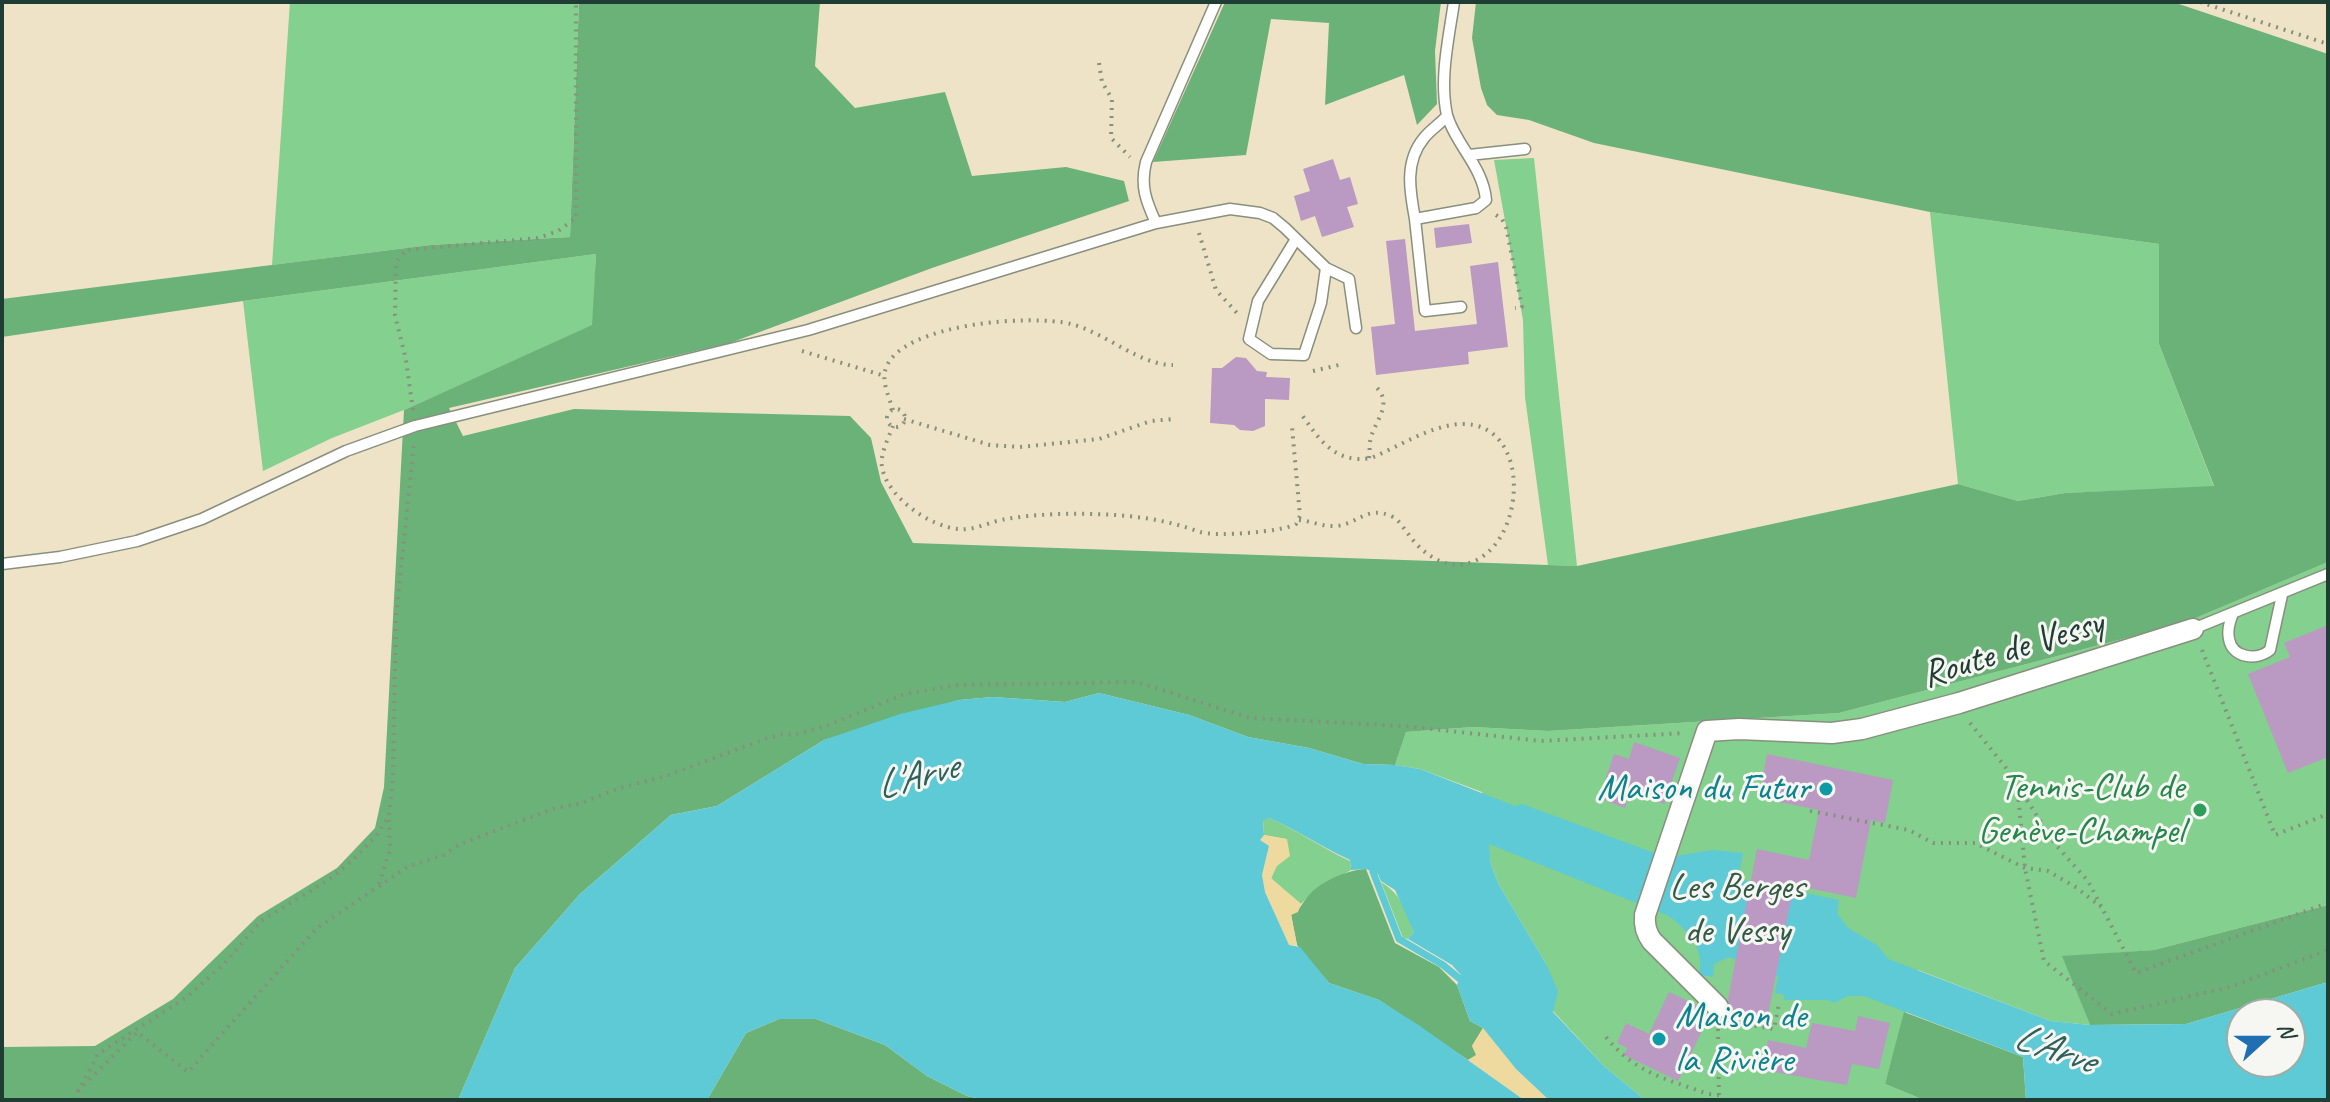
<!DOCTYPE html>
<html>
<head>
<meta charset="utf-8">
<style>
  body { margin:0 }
  #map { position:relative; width:2330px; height:1102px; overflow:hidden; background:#efe3c7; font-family:Caveat,sans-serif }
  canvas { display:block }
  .frame { position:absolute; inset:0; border:4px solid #1f3d34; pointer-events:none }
  .north { position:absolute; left:2226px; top:998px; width:80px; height:80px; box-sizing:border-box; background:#f6f6f2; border:2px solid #a0aca6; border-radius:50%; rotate:69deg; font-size:22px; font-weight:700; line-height:32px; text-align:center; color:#1f3d34 }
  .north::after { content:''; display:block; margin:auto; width:28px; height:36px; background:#1f6fb2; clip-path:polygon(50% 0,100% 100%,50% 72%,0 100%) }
</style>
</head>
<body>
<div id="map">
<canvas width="2330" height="1102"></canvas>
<div class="frame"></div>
<div class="north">N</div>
</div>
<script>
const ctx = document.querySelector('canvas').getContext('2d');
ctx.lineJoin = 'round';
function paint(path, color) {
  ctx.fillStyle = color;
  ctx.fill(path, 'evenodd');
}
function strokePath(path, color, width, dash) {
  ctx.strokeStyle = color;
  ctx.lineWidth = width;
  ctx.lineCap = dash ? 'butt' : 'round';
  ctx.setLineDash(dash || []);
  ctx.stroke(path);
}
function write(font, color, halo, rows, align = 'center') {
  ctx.font = font + ' Caveat,sans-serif';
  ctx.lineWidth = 6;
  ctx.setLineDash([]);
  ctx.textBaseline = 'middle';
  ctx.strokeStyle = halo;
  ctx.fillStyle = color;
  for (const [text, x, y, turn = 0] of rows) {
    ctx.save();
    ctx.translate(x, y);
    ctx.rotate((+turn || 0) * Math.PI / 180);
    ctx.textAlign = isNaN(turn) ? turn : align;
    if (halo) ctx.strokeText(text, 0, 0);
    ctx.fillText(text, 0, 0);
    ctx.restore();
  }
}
paint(new Path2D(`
  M290,2H579L570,237L430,245L272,265Z
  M1534,158L1577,566L1548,565L1525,397L1523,320L1494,160Z
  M1930,212L2159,244V344L2214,487L2065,493L2018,501L1958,484Z
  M596,254L593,325L404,410L332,438L263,471L243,301Z
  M2328,562V905L2154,950L2063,957L2090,1025L2051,1021L1918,970L1885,1084L1924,1100H1645L1604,1066L1553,1011L1545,962L1499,885L1491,865L1482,792L1420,769L1395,765L1406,732L1473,727L1548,731L1839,713L2184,623Z
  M1269,818C1297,830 1322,848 1350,861L1351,870L1311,893L1301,904L1271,879L1286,839L1264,835L1263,820Z
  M1381,882C1400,893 1407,911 1414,932L1408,939L1403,938Z`), '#84d08e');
paint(new Path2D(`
  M579,2H820L815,66L855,108L945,92L972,176L1066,167L1124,181L1129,201L932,268L730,343L449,408L463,436L574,409L850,416L871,438L881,482L913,543L1577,566L1958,484L2018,501L2065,493L2214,486L2159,344V244L1930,212L1594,143L1529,120L1497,115L1487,105L1481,88L1472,38L1476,2H2173L2328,54V562L2184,623L1839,713L1548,731L1473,727L1406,732L1395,765L1363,764L1309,748L1248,737L1189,715L1099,693L1065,702L993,697L959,700L824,740L717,806L671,815L580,894L515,968L458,1100H2V1047L95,1046L173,999L258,916L337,868L375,828L384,787L404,410L592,325L596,254L243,301L2,337V299L430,245L570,237Z
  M1225,2H1441L1435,51L1437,104L1417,125L1404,75L1325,105L1329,23L1271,19L1246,155L1153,162Z
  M1366,869L1395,943L1439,967L1457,985L1470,1021L1483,1028L1472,1046L1477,1055L1468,1060L1379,1000L1329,983L1297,945L1291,914C1300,911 1302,903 1308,896C1321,881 1347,870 1366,869Z
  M2328,905V982L2186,1024L2090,1025L2062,956L2154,950Z
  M1904,1012L2023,1057L2026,1100H1924L1885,1084Z
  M779,1019H816L885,1045L927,1076L967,1096L985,1100H707L746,1033Z`), '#6bb279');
paint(new Path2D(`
  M1264,835L1287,839L1290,856L1277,866L1271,878L1301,904L1298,912L1291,915L1297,945H1289L1265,892L1262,875L1269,847L1260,840Z
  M1483,1028L1516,1069L1549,1100H1524L1468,1060L1476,1055L1472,1046Z`), '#eeda9e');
paint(new Path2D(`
  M1099,693L1189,715L1248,737L1309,748L1363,764L1395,765L1420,769L1515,806L1522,804L1657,854L1675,856L1713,850L1743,853L1738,879L1839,900L1837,913L1848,928L1877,945L1888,959L2051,1021L2090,1025L2186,1024L2328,982V1100H2026L2023,1057L1864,996H1848L1834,1003L1829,1000H1783L1785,995L1775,993L1778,976L1729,957L1714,964L1713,977L1699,975C1705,948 1689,932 1669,916L1489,844L1491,865L1499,885L1545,962L1558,991L1553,1012L1604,1066L1645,1100H1549L1516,1069L1483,1028L1470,1021L1457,985L1461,975L1452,965L1408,939L1414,932L1395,890L1381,881L1378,874L1366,869L1351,870L1350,860C1322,847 1297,830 1269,818L1263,821L1264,835L1260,840L1269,846L1262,875L1265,892L1289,945L1300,947L1329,983L1379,1000L1420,1026L1524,1100H985L967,1096L927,1076L885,1045L816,1019H779L746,1033L707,1100H458L515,968L580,894L671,815L717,806L824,740L900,714L959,700L993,697L1065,702ZM2242,1014H2290V1062H2242Z`), '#5dcad5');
strokePath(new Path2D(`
  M1373,872L1399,939L1443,965L1460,979`), '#5dcad5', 7);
paint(new Path2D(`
  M1333,159L1340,180L1350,177L1358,204L1347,207L1354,227L1322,237L1315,216L1301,221L1294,196L1310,191L1303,169Z
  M1469,224L1472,243L1436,248L1434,228Z
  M1405,239L1415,331L1477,324L1470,266L1498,262L1508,347L1468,352L1469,364L1376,375L1371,327L1395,324L1386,241Z
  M1236,357L1246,358L1257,371L1267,372L1266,377L1290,378L1289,400L1265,399V426L1253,431L1240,430L1234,425L1210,423L1212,368H1222Z
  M2328,625V757L2288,773L2248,674L2290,657L2284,643Z
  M1634,742L1680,758L1664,804L1630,791L1625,808L1599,798L1614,754L1629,759Z
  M1767,754L1893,780L1885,823L1871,820L1856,898L1794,885L1766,1025L1726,1017L1731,1010L1728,999L1757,849L1809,860L1819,810L1759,798Z
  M1669,992L1699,1006L1709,1016L1678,1081L1624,1055L1627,1048L1617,1043L1626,1023L1649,1034Z
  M1858,1016L1890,1023L1879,1069L1852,1064L1847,1085L1762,1070L1768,1040L1806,1048L1812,1023L1855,1031Z`), '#ba99c2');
const lane = new Path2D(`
  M1216,2L1146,162C1140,186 1146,201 1156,223L1230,209L1260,213L1273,218L1285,228L1326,268L1349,279L1356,328
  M1447,116C1440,124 1430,130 1424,138C1404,162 1410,192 1415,219L1476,208L1486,200C1483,166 1455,144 1447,115C1439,79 1449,37 1454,2
  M1469,155L1525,149
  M1415,219L1425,311L1461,307
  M1296,239L1258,301L1249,339L1271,354L1304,355L1321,303L1326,268
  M2,564L60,557L137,541L202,519L346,451L415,426L808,330L1156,223
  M2233,613C2230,622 2227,629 2229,639C2232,658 2257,661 2270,650L2282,595
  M2193,629L2328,574`);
const street = new Path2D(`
  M1718,1007L1652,941C1646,933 1644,925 1645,915L1707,731L1739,729L1832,733L1862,729L1959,703L2193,629`);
strokePath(lane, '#87907e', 13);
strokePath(street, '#87907e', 23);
strokePath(new Path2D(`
  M2200,2L2328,44
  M1099,63L1102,82L1112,99L1111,138L1130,157
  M1496,215L1502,219L1506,227L1522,307L1515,308
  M1199,233L1216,290L1237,313
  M802,351L885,376
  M1313,371L1339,365
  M887 418a9 9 0 1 1 18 0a9 9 0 1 1-18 0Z
  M413,410L406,360L395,315L396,262L406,250L538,238L558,231L576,218V2
  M893,410C889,397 881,381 886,368C902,323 1032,314 1071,324C1106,333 1139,365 1173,365
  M904,419L990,445L1020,447L1099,439L1151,421L1173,419
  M893,426C888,439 880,454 882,467C887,497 930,527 959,529C974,531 991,521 1006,519C1042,513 1080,513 1116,515C1145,517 1173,522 1200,532C1216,537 1282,532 1296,524L1300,516L1292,427
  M1369,458C1370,451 1369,444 1371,437C1376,420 1393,403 1376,387
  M1299,520C1311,521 1324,527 1335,526C1358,525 1366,504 1393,517C1400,521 1404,529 1409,535C1421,552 1443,569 1466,564C1526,550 1535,423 1462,424C1431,425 1400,446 1371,458C1336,464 1320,441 1302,415
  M2202,650L2275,835L2328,814
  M1970,723L2007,769L2055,844L2088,881L2136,973L2328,903
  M2017,784L2025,868L2044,961L2112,1014L2230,987L2328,950
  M1810,811L1909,830L1933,843H1975L2025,868L2048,871L2077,888L2101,907
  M379,884L390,850L389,819
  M1731,1022L1774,1029L1779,1003
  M1718,1029L1719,1100
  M1606,1037C1636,1074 1665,1078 1708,1094L1719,1095
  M78,1091L137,1032L188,1072L316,929L407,867L444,855L458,845L555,808L579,804L620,788L666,776L765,739L783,734L793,735L826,726L905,694L958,685L1137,682L1250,718L1404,726L1541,741L1685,733
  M77,1100L78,1091L98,1054L187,997L224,964L261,921L327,881L352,861L377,835L389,816L393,776L396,618L414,442`), '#87907e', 4, [2, 6]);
strokePath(lane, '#fff', 10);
strokePath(street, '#fff', 20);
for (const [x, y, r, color] of [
  [1826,789,8,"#0f9aa8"],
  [2200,810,8,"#2e9e5b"],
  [1659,1039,8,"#0f9aa8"]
]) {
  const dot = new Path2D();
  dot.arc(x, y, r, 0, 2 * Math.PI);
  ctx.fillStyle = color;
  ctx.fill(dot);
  strokePath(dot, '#f6f6f2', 3);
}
write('38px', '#1f3d34', '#f6f6f2', [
  ["Route de Vessy",2013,650,-17]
]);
write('38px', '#27864d', '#f6f6f2', [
  ["Tennis-Club de",2184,788],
  ["Genève-Champel",2184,832]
], 'right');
write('38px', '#0d838f', '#f6f6f2', [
  ["Maison du Futur",1810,789],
  ["Maison de",1675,1017,"left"],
  ["la Rivière",1675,1061,"left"]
], 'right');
write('38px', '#335a46', '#f6f6f2', [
  ["Les Berges",1737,888],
  ["de Vessy",1737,932]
]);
write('italic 40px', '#2e605c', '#f6f6f2', [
  ["L'Arve",917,778,-15],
  ["L'Arve",2054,1050,19]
]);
</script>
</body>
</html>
